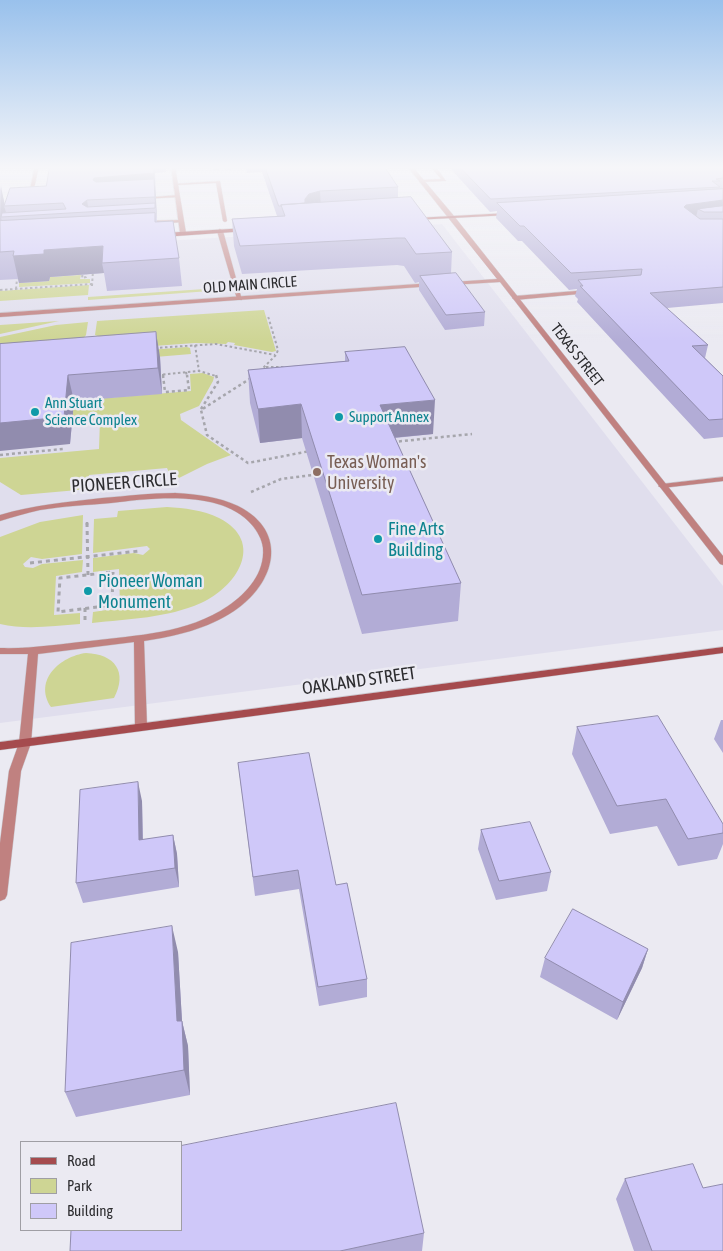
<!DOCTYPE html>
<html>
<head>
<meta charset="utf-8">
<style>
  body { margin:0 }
  #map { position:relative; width:723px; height:1251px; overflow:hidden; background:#ebeaf2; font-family:"Asap Condensed",sans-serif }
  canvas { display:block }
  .legend { position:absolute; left:20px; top:1141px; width:162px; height:90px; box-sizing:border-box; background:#ebeaf2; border:1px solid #9f9ea4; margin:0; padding:6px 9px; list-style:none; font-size:15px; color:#2d2d30 }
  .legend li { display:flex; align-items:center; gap:10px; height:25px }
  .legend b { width:25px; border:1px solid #9f9ea4 }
</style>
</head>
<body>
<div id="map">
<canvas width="723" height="1251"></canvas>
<ul class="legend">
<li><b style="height:6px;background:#a54b4e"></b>Road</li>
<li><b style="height:14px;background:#ced594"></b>Park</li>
<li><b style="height:14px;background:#cfc8f9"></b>Building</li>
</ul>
</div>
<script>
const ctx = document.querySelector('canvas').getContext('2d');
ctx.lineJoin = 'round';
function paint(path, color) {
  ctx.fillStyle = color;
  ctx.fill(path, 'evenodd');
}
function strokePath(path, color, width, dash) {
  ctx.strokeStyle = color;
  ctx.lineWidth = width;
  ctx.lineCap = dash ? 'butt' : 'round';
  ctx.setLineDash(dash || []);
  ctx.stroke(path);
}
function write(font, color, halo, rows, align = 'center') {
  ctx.font = font + ' "Asap Condensed",sans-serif';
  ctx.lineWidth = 5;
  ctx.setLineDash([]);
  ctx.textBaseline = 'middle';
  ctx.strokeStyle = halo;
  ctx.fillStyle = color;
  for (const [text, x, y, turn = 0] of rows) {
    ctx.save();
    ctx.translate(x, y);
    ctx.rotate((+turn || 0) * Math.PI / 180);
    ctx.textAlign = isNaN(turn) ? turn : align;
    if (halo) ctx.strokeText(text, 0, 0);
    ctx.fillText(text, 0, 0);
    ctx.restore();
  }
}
paint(new Path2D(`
  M442,224L723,586V630L0,723V251Z`), '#e0deed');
paint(new Path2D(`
  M81,275L80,279H90V283L19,287V283L49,281L50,277Z
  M89,285L88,295L0,301V291Z
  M219,288L210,291L88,300V297Z
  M264,310L276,351L272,352L234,345L235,343L228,342L226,344L195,343L126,348L95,335L97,321Z
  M59,321L0,334V325Z
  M88,322L86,335L83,339L0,357V337L56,325Z
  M187,347L190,348L191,354L0,370V362Z
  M203,373L214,377L213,381L199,406L180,414L181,420L231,455L207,464L179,478L170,475L167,468L89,475L88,485L78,490L21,495L0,482V458L99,449L100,420L69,424L71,401L191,391L190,374Z
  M167,507C184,508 203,510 219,518C266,542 237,587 201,603C167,618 129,619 92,623L93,612L120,608L119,569L93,572V558L134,553L143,555L150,549L147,546L93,553L94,519L117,517L118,511Z
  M83,515L82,554L42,559L31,557L23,564L25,567L33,568L42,564L83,560L82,572L56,576L54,615L80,613V624C53,626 26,630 0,624V537L40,522Z
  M86,653C115,654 128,672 114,698L51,707C33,680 61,656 86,653Z`), '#ced594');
const lane = new Path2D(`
  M35,166H39L34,189L32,190L30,189Z
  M430,166H435L446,181L419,182L421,180L441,179Z
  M220,181L227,221L225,222L223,221L216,183L176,185L174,184Z
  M178,195L180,197L143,199L141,198Z
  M181,220L183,222L144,225L141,223L144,221Z
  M220,229L223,231L242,300L237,299L217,231Z
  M588,290L590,291V293L515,300L512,298L515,296Z
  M723,477V481L662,488L658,486L662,484Z
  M175,493C196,494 219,497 238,506C290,532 275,584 234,611C207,629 176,636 144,641L147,727L145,730H137L135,727L134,642L38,654L31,743L29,746H21L19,743L28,654H0V648C30,649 60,644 90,641C137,635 187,634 228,606C247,593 265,573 263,548C262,539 257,531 252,525C222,489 152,498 111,503C88,505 64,506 40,510C26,513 13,517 0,521V515C33,505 68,502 102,498C127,496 151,493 175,493Z`);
const street = new Path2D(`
  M171,166H175L186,233L183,235L180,233Z
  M407,166H412L454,216L723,556V565L720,564L500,282L450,285L449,284L452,282L497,279Z
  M432,283L434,284V286L0,317V313Z
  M25,739L29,740L31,743L21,771L7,895L5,899L0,901V843L9,771L19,743L21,740Z`);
const secondary = new Path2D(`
  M508,213L510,215L415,220L413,219L415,218Z
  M246,228L248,231L163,237L160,235L163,233Z
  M723,647V653L0,750V742Z`);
strokePath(lane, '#c9c8cf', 1);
strokePath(street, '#c9c8cf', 1);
strokePath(secondary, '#c9c8cf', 1);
strokePath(new Path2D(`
  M83,270L82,278L86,277L87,270
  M92,286L93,270
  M16,289L17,279
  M0,290L93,284
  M195,345L199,371
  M155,348L216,344L275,355
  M266,367H285
  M260,371L276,355L278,350L268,316
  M186,372L187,376
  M163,374V376
  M158,375L199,371L216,376`), '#a6a6ac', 2, [2.5, 2.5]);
strokePath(new Path2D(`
  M163,375L165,392L189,390L187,375
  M251,378L201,410L207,435L248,463L310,451
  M201,409L218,382L216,375
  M393,442L472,434
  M0,455L63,449
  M251,492L281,479L313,475
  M87,522V525`), '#a6a6ac', 2.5, [3, 3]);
strokePath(new Path2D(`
  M87,523L88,575
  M30,563L139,551
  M113,572L112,605L58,612L60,578Z
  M85,608V623`), '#a6a6ac', 3, [4, 4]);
paint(lane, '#c08180');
paint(street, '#c08180');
paint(secondary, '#a54b4e');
paint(new Path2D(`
  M50,166H165L166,172L155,173L157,222L179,258L182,286L107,291L104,273L50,277L49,281L19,283L18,279L0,280V186L5,205L46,186Z
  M212,166H384L398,187V198L452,252L451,273L485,312L484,326L445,330L419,290V282L415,283L404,266L397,265L242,274L234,246L232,219L277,216L262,172L247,173L246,169L213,170Z
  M448,166H723V303L667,308L708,345L705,358L723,376V437L704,439L577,302L578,299L575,296L577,289L569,290L522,241H518L496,218L497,211L490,212Z
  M0,344L160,357L162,394L74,401L70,444Z
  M345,352L433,434L395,438L461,583L458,621L362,634L302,438L260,443L250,403L248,370L345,361Z
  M721,720H723V753L714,739Z
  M577,727L723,824V844L717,859L678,866L657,826L610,834L572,754Z
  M238,763L336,885L367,979V997L319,1006L299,889L255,896Z
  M142,801L143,840L173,835L177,854L179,887L83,903L76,883Z
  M481,830L551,872L547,891L496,900L478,849Z
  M648,949L642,968L617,1020L540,977L545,958Z
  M178,952L182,1021L188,1046L190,1095L76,1117L65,1092Z
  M625,1179L703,1188L723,1251H634L616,1199Z
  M424,1233L422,1251H70Z`), '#b2acd6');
paint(new Path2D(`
  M154,166L157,219L154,195L96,199L93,180L94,178Z
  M1,186L5,206H4L6,212L4,216L1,217L2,222L0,227Z
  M320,191L321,208L306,216L305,199L309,194Z
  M87,200L89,212L82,204Z
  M723,200V212L698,209L696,217L684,207L686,205Z
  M103,246L102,263L104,273L50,277L49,281L19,283L13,256L44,250Z
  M156,332L160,357L162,394L158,368Z
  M68,375L74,401L70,444L0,451V423Z
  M435,400L433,434L380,439V405Z
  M301,404L302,438L260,443L258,409Z
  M138,782L142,801L143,860L139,840Z
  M173,835L177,854L179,887L175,868Z
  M172,926L178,952L182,1021L188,1046L190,1095L184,1070L177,1021Z
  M648,949L642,968L617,1020L623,1002Z`), '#918cae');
const building = new Path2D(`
  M50,166H153L154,173L94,178L93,180L96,182L154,179L155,197L87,200L82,204L87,207L155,203V208L1,217L2,213L66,209L63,203L4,206L10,188L46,186Z
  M265,166H384L398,187L320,191L309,194L305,199V203L281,205V206H279Z
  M459,166H723V178L716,179L720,181H712L720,187L491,199Z
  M723,189V200L686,205L684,207L700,219H723V287L650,293L708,345L692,346L723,376V419L709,420L580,286H583L578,280L641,275L642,269L571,273L524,226H520L497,203Z
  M411,197L452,252L416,254L405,238H397L240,246L232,219L285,216L281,205Z
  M723,206V212H704L698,209Z
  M155,213V222L173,221L179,258L102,263L103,246L44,250V254L13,256L14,251L0,252V221Z
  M456,273L485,312L446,315L420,276Z
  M156,332L158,368L68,375L64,417L0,423V344Z
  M405,347L435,400L380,405L461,583L362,595L301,404L258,409L248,370L349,361L345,352Z
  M658,716L723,824V833L688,839L666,799L617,806L577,727Z
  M309,753L336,885L347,883L367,979L318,987L298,870L253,877L238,763Z
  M138,782L139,840L173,835L175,868L76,883L80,790Z
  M530,822L551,872L499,881L481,830Z
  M573,909L648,949L623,1002L545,958Z
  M172,926L177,1021H182L184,1070L65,1092L71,943Z
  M396,1103L424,1233L340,1251H70L71,1230H181V1146Z
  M693,1164L703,1188L723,1184V1251H652L625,1179Z`);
paint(building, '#cfc8f9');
strokePath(building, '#918cae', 1);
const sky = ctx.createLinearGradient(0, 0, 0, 342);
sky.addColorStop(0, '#99c1ec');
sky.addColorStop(0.49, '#f6f6f9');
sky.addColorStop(1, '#f6f6f900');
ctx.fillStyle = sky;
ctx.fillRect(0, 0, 723, 342);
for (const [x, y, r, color] of [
  [35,412,5,"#0f9aa8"],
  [339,417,5,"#0f9aa8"],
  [317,472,5,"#8d6e63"],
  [378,539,5,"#0f9aa8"],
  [88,591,5,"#0f9aa8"]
]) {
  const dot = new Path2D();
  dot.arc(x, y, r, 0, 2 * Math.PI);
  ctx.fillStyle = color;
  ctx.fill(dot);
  strokePath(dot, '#ebeaf2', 2);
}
write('15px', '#2d2d30', '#ebeaf2', [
  ["OLD MAIN CIRCLE",250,285,-4],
  ["TEXAS STREET",577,355,52]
]);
write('15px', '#0d838f', '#ebeaf2', [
  ["Ann Stuart",45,403],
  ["Science Complex",45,420],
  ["Support Annex",349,417]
], 'left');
write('18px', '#785e54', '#ebeaf2', [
  ["Texas Woman's",327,462],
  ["University",327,483]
], 'left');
write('18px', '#2d2d30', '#ebeaf2', [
  ["PIONEER CIRCLE",124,483,-4],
  ["OAKLAND STREET",359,681,-8]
]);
write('18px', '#0d838f', '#ebeaf2', [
  ["Fine Arts",388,529],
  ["Building",388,550],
  ["Pioneer Woman",98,581],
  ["Monument",98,602]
], 'left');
</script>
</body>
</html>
